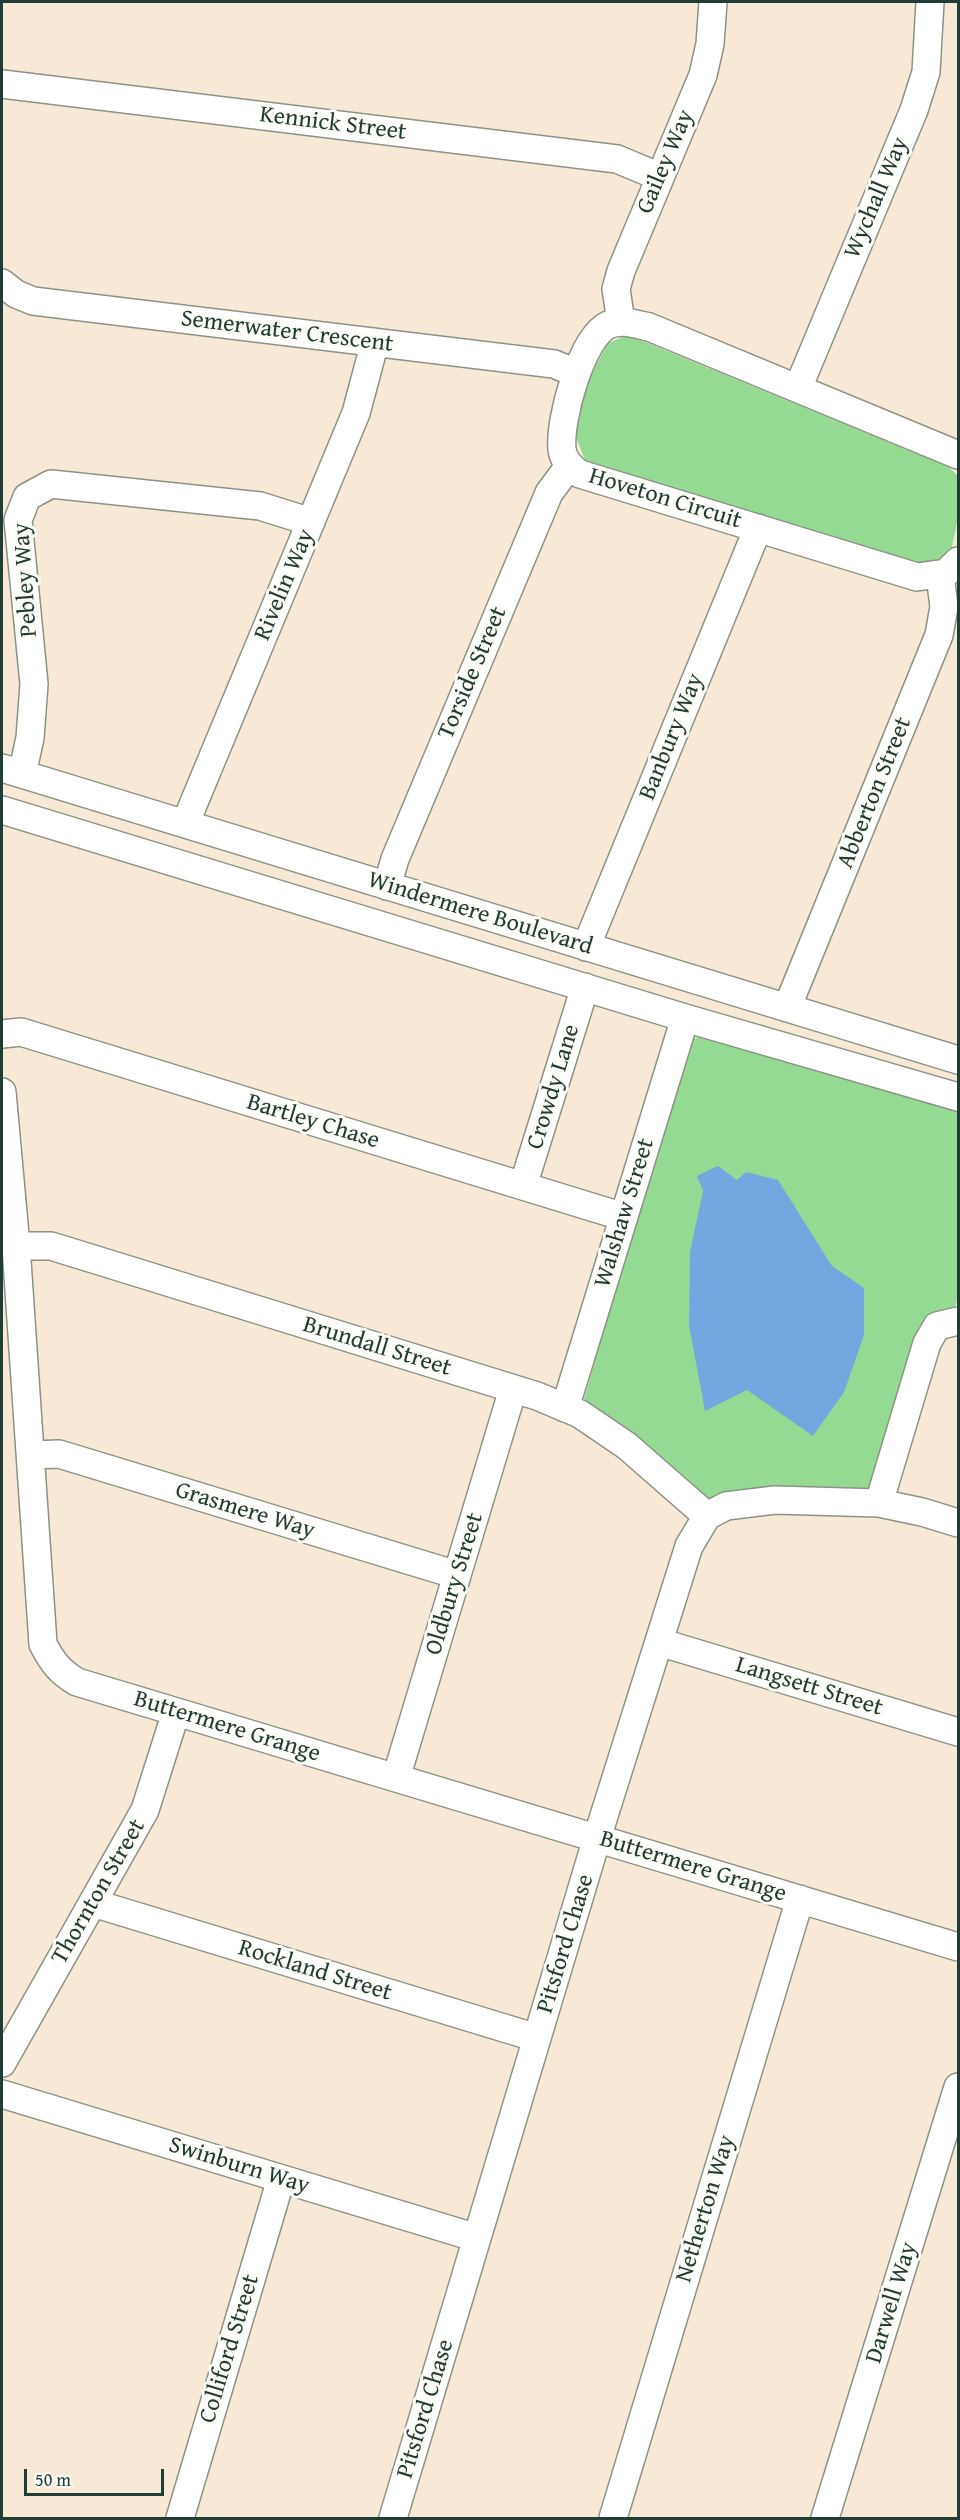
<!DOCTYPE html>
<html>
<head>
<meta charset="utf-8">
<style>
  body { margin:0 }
  #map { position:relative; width:960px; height:2520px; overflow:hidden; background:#f8e9d6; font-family:"Gentium Book Plus",serif }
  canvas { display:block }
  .frame { position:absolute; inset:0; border:3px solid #1f3d34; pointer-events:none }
  .scale { position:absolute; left:24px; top:2469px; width:140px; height:27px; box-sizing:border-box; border:3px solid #1f3d34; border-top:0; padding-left:8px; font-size:18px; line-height:21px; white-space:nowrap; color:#1f3d34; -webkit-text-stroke:4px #fdfcf7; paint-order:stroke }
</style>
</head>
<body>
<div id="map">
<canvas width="960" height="2520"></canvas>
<div class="frame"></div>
<div class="scale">50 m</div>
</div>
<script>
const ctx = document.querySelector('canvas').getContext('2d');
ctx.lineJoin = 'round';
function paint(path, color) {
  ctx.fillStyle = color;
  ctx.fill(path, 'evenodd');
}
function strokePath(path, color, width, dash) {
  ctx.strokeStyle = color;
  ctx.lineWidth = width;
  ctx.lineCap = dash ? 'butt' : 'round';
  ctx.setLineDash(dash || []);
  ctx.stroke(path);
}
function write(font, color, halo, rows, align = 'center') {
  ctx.font = font + ' "Gentium Book Plus",serif';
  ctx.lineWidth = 6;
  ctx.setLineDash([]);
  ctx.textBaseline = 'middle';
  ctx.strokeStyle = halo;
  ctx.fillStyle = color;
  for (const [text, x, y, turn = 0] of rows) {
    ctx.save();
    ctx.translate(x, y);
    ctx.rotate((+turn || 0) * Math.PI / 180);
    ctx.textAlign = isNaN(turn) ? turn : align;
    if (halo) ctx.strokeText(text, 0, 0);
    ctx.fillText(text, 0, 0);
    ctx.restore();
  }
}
paint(new Path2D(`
  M628,335L949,467L958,476V518L951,551L931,564L905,561L585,460L575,435L587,383L608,343Z
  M706,1033L958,1112V1296L954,1312L919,1326L874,1496L711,1502L583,1403L686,1043Z`), '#94da93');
paint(new Path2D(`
  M718,1166L737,1180L746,1172L778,1180L832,1266L864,1288V1335L844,1392L813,1436L747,1390L705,1411L689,1325L690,1252L703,1191L697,1176Z`), '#70a8df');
const minor = new Path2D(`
  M2,84L617,159L660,177
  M2,283L16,294L33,301L554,364L576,373
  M621,322L616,289L621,271L703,75L710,44L713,2
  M798,388L914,110L926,72L930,2
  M958,455L649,327C635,324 621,319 608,325C581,338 559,421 562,449C563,460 571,468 580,474L917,577L946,573L958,561
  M2,768L958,1060
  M22,774L30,738L34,684L18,520L27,497L51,484L260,506L311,522
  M2,810L685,1018L958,1097
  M185,824L356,413L375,342
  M387,886L395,859L549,493L569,466
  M586,947L758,528
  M787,1008L939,635L944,607L940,575
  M2,1034L21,1032L624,1217
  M2,1092L16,1246L43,1644C52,1662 60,1672 77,1682L958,1947
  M523,1186L585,987
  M16,1246H51L537,1396L580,1414L627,1446L707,1516
  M565,1408L685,1018
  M31,1455L59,1454L457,1575
  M879,1503L927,1343L937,1326L958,1321
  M659,1642L958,1732
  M396,1778L513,1389
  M93,1903L537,2038
  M2,2063L145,1810L176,1712
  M2,2094L477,2238
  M180,2518L281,2179
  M393,2518L597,1838L689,1546L707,1516L726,1506L775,1500L879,1503L922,1512L958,1523
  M613,2518L800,1899
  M825,2518L958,2087`);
strokePath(minor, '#8c9385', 30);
strokePath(minor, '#fff', 27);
write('24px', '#1f3d34', '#fdfcf7', [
  ["Kennick Street",333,124,7],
  ["Gailey Way",666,162,-67],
  ["Wychall Way",877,198,-67],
  ["Semerwater Crescent",287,332,7],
  ["Hoveton Circuit",665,499,17],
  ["Pebley Way",26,580,-94],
  ["Rivelin Way",285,585,-67],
  ["Torside Street",473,673,-67],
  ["Banbury Way",672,737,-68],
  ["Abberton Street",875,793,-68],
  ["Windermere Boulevard",480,914,17],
  ["Crowdy Lane",554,1087,-73],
  ["Bartley Chase",313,1122,17],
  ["Walshaw Street",625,1213,-73],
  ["Brundall Street",377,1347,17],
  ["Grasmere Way",245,1511,17],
  ["Oldbury Street",455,1584,-73],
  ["Langsett Street",809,1687,17],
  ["Buttermere Grange",227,1727,17],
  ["Buttermere Grange",693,1867,17],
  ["Thornton Street",99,1892,-60],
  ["Pitsford Chase",566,1944,-73],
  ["Rockland Street",315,1971,17],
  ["Swinburn Way",239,2166,17],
  ["Netherton Way",706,2209,-73],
  ["Darwell Way",892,2303,-73],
  ["Colliford Street",230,2349,-73],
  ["Pitsford Chase",426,2409,-73]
]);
</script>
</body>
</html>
